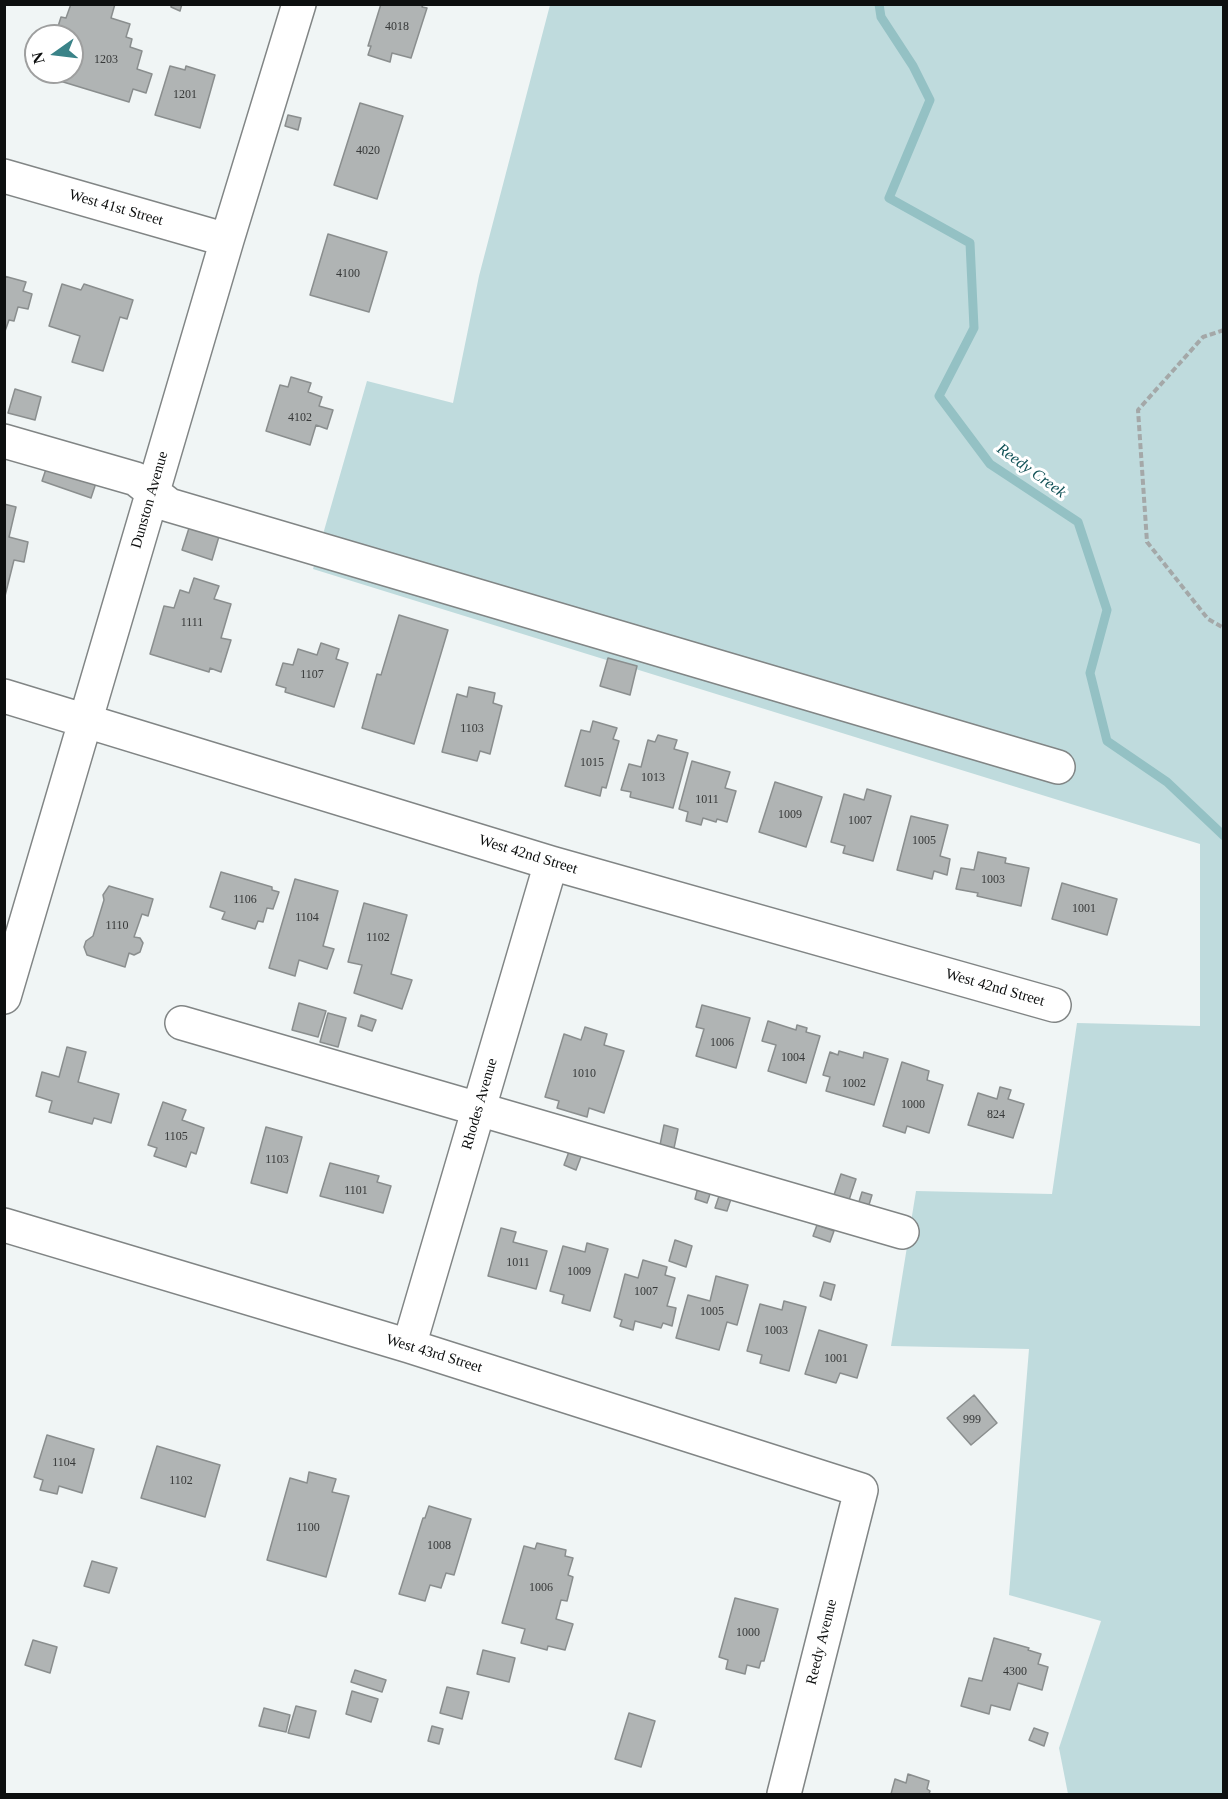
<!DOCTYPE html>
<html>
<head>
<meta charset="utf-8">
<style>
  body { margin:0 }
  #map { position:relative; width:1228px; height:1799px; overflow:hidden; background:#f0f5f5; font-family:Georgia,serif }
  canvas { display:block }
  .frame { position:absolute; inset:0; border:6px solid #0d0f0f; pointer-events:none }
  .north { position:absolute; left:24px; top:24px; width:60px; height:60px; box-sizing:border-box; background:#fff; border:2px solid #9e9f9f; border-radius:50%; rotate:256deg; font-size:16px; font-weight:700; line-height:24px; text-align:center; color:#0d0f0f }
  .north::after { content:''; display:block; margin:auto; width:21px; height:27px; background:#3a8388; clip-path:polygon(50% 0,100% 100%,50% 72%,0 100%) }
</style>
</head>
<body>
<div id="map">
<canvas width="1228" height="1799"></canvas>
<div class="frame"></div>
<div class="north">N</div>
</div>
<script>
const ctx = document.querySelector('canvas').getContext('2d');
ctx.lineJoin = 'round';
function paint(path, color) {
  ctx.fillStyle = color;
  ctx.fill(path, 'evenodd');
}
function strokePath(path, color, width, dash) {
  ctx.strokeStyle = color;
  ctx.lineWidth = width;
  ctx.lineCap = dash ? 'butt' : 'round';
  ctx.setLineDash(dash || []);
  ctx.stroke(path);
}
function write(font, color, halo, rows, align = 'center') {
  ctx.font = font + ' Georgia,serif';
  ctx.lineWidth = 6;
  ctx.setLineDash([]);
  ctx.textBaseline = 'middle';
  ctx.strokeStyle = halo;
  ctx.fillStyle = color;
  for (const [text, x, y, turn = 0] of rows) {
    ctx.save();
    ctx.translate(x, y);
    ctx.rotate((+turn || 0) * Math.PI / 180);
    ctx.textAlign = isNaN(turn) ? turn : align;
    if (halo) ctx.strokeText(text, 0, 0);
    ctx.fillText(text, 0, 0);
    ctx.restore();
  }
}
paint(new Path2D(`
  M550,5H1223V1794H1068L1059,1748L1101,1621L1009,1595L1029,1349L891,1346L916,1191L1052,1194L1077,1023L1200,1026V844L313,569L367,381L453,403L479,276Z`), '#bfdbdd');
strokePath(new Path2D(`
  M879,4L881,17L913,66L930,100L889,198L970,243L974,328L939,396L990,464L1078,522L1107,610L1090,673L1107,741L1167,782L1224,836`), '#94c1c4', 9);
const building = new Path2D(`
  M71,4H115L111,18L130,24L126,37L132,39L130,47L142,51L137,69L152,74L146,93L133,89L129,102L37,74L38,72H72V36H55L61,17L66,18Z
  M171,4H182L180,11L171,7Z
  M381,4H423L422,7L427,8L411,58L392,53L390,62L368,55L371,46H368Z
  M170,66L185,70L186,66L215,75L200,128L155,115Z
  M360,103L403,116L377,199L334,185Z
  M288,115L301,118L298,130L285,126Z
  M328,234L387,252L369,312L310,295Z
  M4,276L26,282L23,291L32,294L28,309L18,307L14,321L9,320L4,334Z
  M62,284L81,290L84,284L133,300L127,319L120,317L103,371L72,362L80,336L49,326Z
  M291,377L311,383L308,392L322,397L319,406L333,410L327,429L316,425L310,445L266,431L280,385L288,387Z
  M15,389L41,397L35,420L8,413Z
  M47,466L96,483L91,498L42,481Z
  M4,504L16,507L9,537L28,542L24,562L14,560L5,596Z
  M190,525L220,533L212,560L182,550Z
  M194,578L219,586L214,599L231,604L221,638L231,640L221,672L210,668L209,672L150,654L164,606L174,608L180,590L189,593Z
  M399,615L448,630L414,744L362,728L377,674L381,675Z
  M321,643L339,649L336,659L348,663L334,707L285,692L286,688L276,685L283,663L293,665L298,649L317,655Z
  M608,658L637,666L630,695L600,686Z
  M469,687L495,693L493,703L502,706L490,754L480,751L477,761L442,752L457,694L467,697Z
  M593,721L617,728L613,739L619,741L606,788L602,787L600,796L565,786L581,730L590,732Z
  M658,735L677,740L674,749L688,753L673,808L630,797L631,792L621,790L629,764L641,767L648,740L655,742Z
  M692,761L730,772L725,788L736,791L727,822L717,819L716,822L703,818L701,825L686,821L688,812L679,809Z
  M775,782L822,797L806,847L759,832Z
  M867,789L891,796L873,861L843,853L845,846L831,842L844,794L864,800Z
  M911,816L948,825L940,856L950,859L947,875L934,871L932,879L897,870Z
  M978,852L1006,858L1005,863L1029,868L1021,906L977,896L978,893L956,889L961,868L974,870Z
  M221,872L272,887V890L279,892L273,909L267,908L263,922L258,921L255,929L222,919L225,912L210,907Z
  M295,879L338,891L323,946L334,949L327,969L299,960L295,976L269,968Z
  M1062,883L1117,899L1107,935L1052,919Z
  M109,886L153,899L148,916L142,914L134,937L140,938L143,943L140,952L134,955L129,953L125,967L87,955L84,947L86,941L93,936L104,900L103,895Z
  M364,903L407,915L391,974L412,980L402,1009L354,993L362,965L348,962Z
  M299,1003L326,1011L318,1037L292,1030Z
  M702,1005L750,1018L736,1068L696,1056L704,1029L696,1027Z
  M328,1013L346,1018L338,1047L320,1042Z
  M361,1015L376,1020L372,1031L358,1026Z
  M768,1021L796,1030L797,1025L807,1028L806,1032L820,1036L806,1083L768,1071L776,1045L762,1041Z
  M585,1027L607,1034L604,1045L624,1051L604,1113L589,1108L587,1117L557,1108L559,1101L545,1097L564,1034L581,1040Z
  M67,1047L86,1052L78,1082L119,1094L111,1123L94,1118L92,1124L49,1112L52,1101L36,1096L42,1072L59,1077Z
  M839,1051L863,1058L864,1052L888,1059L874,1105L826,1091L830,1077L823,1075L830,1052L838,1055Z
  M902,1062L929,1071L927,1080L943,1085L929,1133L907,1126L905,1133L883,1126Z
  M1000,1087L1011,1090L1008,1099L1024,1104L1013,1138L968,1125L978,1093L997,1099Z
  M163,1102L186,1110L182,1120L204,1128L196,1154L191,1152L186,1167L154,1156L157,1148L148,1145Z
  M664,1125L678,1129L674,1148L660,1145Z
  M266,1127L302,1137L287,1193L251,1183Z
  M570,1149L582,1154L576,1170L564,1165Z
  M330,1163L379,1176L377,1182L391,1186L383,1213L320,1196Z
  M841,1174L856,1179L847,1206L832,1201Z
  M698,1187L711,1191L707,1203L695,1199Z
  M862,1192L872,1195L868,1208L858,1205Z
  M719,1196L731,1199L727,1211L715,1208Z
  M817,1225L834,1231L830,1242L813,1236Z
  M501,1228L516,1232L513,1242L547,1251L536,1289L488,1276Z
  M675,1240L692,1246L686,1267L669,1261Z
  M587,1243L608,1249L590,1311L562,1303L564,1295L550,1291L563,1246L585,1252Z
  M643,1260L667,1267L665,1275L675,1278L667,1306L676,1308L672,1326L663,1323L661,1328L635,1321L633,1330L620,1326L622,1320L614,1317L625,1274L638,1278Z
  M716,1276L748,1285L737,1325L727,1322L719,1350L676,1338L688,1295L710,1301Z
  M824,1282L835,1285L831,1300L820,1296Z
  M784,1301L806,1307L789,1371L760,1363L762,1355L747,1351L760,1304L782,1310Z
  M819,1330L867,1345L857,1378L840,1373L836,1383L805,1374Z
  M974,1395L997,1423L971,1445L947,1418Z
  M47,1435L94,1449L82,1493L59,1486L57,1494L40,1490L43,1480L34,1477Z
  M157,1446L220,1465L205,1517L141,1498Z
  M309,1472L336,1479L332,1492L349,1496L326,1577L267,1560L290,1478L307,1483Z
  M429,1506L471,1519L454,1575L446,1573L441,1588L430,1585L425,1601L399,1594L423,1518H425Z
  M537,1543L566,1550L565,1556L573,1558L568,1575L573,1577L567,1601L561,1600L556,1619L573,1624L565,1650L548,1646L547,1650L521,1643L525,1629L502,1623L524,1546L535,1549Z
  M92,1561L117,1568L109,1593L84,1586Z
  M735,1598L778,1609L764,1661H761L759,1668L747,1665L745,1674L726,1669L728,1660L719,1657Z
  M994,1638L1029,1648L1028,1650L1041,1654L1038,1664L1048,1667L1042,1690L1018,1683L1010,1710L991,1705L989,1714L961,1706L969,1678L982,1681Z
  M33,1640L57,1647L50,1673L25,1665Z
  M483,1650L515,1658L509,1682L477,1674Z
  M355,1670L386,1680L382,1692L351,1682Z
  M447,1687L469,1692L462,1719L440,1713Z
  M352,1691L378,1699L371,1722L346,1714Z
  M296,1706L316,1711L309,1738L288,1733Z
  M264,1708L290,1715L286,1732L259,1726Z
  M629,1713L655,1721L641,1767L615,1759Z
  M432,1726L443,1729L439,1744L428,1741Z
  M1034,1728L1048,1733L1044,1746L1029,1740Z
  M908,1774L929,1781L927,1789L930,1791L929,1794H891L895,1779L906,1783Z`);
paint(building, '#b0b4b4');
strokePath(building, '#8a8e8e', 1.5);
const minor = new Path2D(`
  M4,176L227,240
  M4,441L136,479L169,505L1058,767
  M4,696L551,863L1054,1005
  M4,997L227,240L299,4
  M182,1023L902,1232
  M4,1225L409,1346L861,1490L784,1794
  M409,1346L551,863`);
strokePath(minor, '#818585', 36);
strokePath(new Path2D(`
  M1224,330L1203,337L1138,410L1147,542L1208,619L1224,628`), '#a4a8a8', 4, [6, 3]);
strokePath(minor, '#fff', 33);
write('12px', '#363838', null, [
  ["4018",397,27],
  ["1203",106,60],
  ["1201",185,95],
  ["4020",368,151],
  ["4100",348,274],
  ["4102",300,418],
  ["1111",192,623],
  ["1107",312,675],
  ["1103",472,729],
  ["1015",592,763],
  ["1013",653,778],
  ["1011",707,800],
  ["1009",790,815],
  ["1007",860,821],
  ["1005",924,841],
  ["1003",993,880],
  ["1106",245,900],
  ["1001",1084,909],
  ["1104",307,918],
  ["1110",117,926],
  ["1102",378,938],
  ["1006",722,1043],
  ["1004",793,1058],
  ["1010",584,1074],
  ["1002",854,1084],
  ["1000",913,1105],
  ["824",996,1115],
  ["1105",176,1137],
  ["1103",277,1160],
  ["1101",356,1191],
  ["1011",518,1263],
  ["1009",579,1272],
  ["1007",646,1292],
  ["1005",712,1312],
  ["1003",776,1331],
  ["1001",836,1359],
  ["999",972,1420],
  ["1104",64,1463],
  ["1102",181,1481],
  ["1100",308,1528],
  ["1008",439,1546],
  ["1006",541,1588],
  ["1000",748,1633],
  ["4300",1015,1672]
]);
write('15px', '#0d0f0f', '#fff', [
  ["West 41st Street",116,208,16],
  ["Dunston Avenue",150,500,-74],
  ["West 42nd Street",528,855,17],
  ["West 42nd Street",995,988,16],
  ["Rhodes Avenue",480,1104,-74],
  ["West 43rd Street",434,1354,17],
  ["Reedy Avenue",822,1642,-76]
]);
write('italic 16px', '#135358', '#fff', [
  ["Reedy Creek",1031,471,36]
]);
</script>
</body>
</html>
